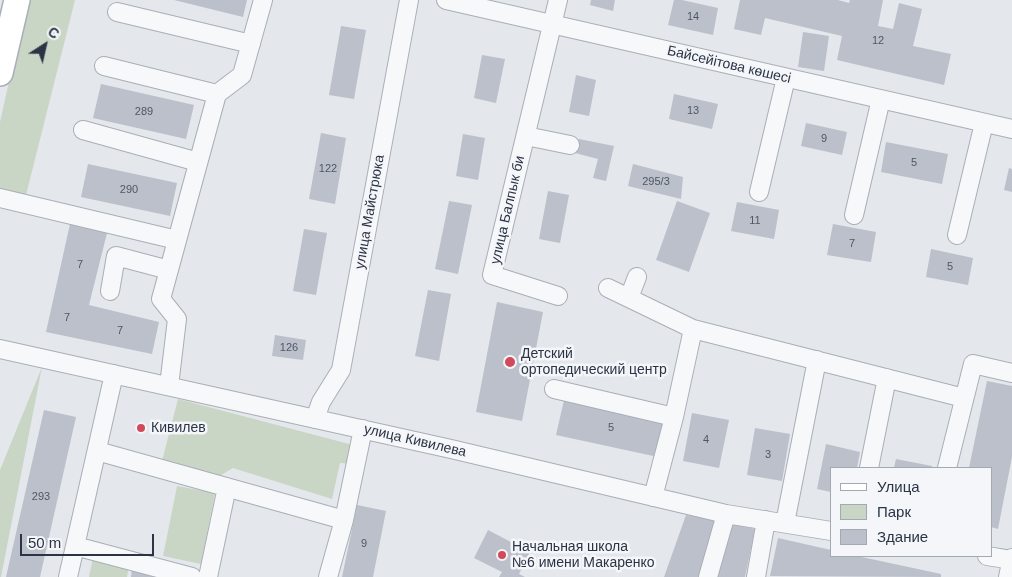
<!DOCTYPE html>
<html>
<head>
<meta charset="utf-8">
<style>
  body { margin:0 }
  #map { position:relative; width:1012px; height:577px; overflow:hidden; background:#e4e7ec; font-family:Arial,sans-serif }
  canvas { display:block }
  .legend { position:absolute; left:830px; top:467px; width:162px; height:90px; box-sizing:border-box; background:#f4f6f9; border:1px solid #a4a8b1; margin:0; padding:6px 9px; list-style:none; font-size:15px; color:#2b3445 }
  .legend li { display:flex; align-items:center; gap:10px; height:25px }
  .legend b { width:25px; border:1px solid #a4a8b1 }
  .north { position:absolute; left:20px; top:20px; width:50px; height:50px; -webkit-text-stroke:4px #f4f6f9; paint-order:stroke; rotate:35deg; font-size:14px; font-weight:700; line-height:20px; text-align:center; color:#2b3445 }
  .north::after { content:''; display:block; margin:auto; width:18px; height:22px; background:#2b3445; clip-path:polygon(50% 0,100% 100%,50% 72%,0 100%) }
  .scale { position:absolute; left:20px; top:534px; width:134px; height:22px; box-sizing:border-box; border:2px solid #2b3445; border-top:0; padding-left:6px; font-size:15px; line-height:18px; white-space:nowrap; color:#2b3445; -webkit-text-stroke:4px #f4f6f9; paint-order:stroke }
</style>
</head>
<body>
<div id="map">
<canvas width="1012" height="577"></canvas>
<ul class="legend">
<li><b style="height:6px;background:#fff"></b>Улица</li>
<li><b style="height:14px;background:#c9d6c5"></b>Парк</li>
<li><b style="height:14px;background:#bbc0ca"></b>Здание</li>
</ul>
<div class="north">С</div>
<div class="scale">50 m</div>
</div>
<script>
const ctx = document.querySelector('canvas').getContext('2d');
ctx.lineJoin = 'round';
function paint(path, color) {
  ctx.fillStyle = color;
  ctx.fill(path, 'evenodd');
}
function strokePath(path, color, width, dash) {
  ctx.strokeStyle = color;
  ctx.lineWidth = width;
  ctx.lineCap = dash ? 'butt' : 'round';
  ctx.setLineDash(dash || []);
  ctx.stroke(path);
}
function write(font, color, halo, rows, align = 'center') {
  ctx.font = font + ' Arial,sans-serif';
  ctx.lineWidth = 5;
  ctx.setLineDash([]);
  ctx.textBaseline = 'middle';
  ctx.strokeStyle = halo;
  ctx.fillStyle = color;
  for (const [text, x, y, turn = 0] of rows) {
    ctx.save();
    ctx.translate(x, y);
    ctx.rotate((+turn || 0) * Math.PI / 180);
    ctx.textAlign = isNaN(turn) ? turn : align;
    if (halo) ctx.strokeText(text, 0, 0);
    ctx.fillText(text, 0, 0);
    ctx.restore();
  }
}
paint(new Path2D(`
  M27,0H75L25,199L0,190V122Z
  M42,367L1,577H0V470Z
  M178,399L353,445L350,464L340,463L332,499L233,468L216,478L162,461Z
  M177,486L215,493L201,564L163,556Z
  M93,558L129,565L127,577H89Z`), '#c9d6c5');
paint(new Path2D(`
  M174,0H247L243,17Z
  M591,0H615L613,11L590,5Z
  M674,0H682L718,8L713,35L668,25Z
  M740,0H838L849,3L850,0H883L878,26L893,29L899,3L922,9L913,46L951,54L944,85L837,60L842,36L765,18L761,35L734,29Z
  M341,26L366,30L354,99L329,95Z
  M803,32L829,36L824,71L798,67Z
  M482,55L505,59L496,103L474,98Z
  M576,75L596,80L589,116L569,112Z
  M101,84L194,105L186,139L93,118Z
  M674,94L718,104L712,129L669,119Z
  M806,123L847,132L842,155L801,146Z
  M321,133L346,138L335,204L309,199Z
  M463,134L485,138L478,180L456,176Z
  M579,139L614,146L606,181L593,178L598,159L575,153Z
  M886,142L948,154L942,184L881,172Z
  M88,164L177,183L170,216L81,197Z
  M633,164L683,177L681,199L628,186Z
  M1009,168L1012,169V192L1004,190Z
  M548,191L569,195L560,243L539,239Z
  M449,201L472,205L458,274L435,269Z
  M677,201L710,213L689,272L656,260Z
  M737,202L779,210L774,239L731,231Z
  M70,224L107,233L89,305L159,322L152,354L46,332Z
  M833,224L876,232L871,262L827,255Z
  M304,229L327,233L316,295L293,291Z
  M931,249L973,258L968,285L926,277Z
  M428,290L451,294L439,361L415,356Z
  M497,302L543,312L522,421L476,412Z
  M275,335L306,340L303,360L272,356Z
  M987,381L1012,386V457L998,529L991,527V468H969Z
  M564,400L666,422L658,457L556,435Z
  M44,410L76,417L40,577H6Z
  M692,413L729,420L719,468L683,461Z
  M755,428L790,434L782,481L747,475Z
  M826,444L860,452L857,468H831V492L817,489Z
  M896,459L932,466V468H894Z
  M357,505L386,511L373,577H342Z
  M686,515L717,520L701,577H664Z
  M729,523L755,529L745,577H715Z
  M488,530L530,552L519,574L525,577H499L502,572L474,558Z
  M778,538L831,550V556H857L941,574V577L770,576Z
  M132,568L174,577H131Z`), '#bbc0ca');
const minor = new Path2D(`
  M446,0L1012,129
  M558,0L492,275L558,296
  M117,12L251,44
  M104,66L217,94
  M83,130L198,162
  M526,136L570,145
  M759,192L786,78
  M0,198L177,240
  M854,215L881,99
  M957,235L984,123
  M608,288L693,329L964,398
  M110,291L116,256L169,270
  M629,298L637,277
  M0,349L451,449L726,514L831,531
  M169,386L177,319L161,299L217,94L242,75L263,0
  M554,389L674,417
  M315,419L321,402L341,370L409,0
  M97,451L344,520L328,577
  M869,468L887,378
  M947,468L973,364L1012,373
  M653,497L674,417L693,329
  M344,520L363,429
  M785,523L817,360
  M75,546L192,577
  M987,556L1012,560
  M68,577L114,374
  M208,577L227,487
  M708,577L726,514
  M756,577L766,520
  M1008,577L1012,558`);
const secondary = new Path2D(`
  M0,73L17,0`);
strokePath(minor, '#a9aeb7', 20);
strokePath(secondary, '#a9aeb7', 28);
strokePath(minor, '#f7f8fa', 18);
strokePath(secondary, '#fff', 25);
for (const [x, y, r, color] of [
  [510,362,6,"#d1495b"],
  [141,428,5,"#d1495b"],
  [502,555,5,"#d1495b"]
]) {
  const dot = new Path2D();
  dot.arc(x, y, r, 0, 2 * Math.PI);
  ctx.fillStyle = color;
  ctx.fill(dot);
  strokePath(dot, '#f4f6f9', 2);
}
write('11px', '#4f5766', null, [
  ["14",693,17],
  ["12",878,41],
  ["13",693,111],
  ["289",144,112],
  ["9",824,139],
  ["5",914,163],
  ["122",328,169],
  ["295/3",656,182],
  ["290",129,190],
  ["11",755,221],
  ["7",852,244],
  ["7",80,265],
  ["5",950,267],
  ["7",67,318],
  ["7",120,331],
  ["126",289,348],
  ["5",611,428],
  ["4",706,440],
  ["3",768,455],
  ["293",41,497],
  ["9",364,544]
]);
write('14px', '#2b3445', '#f4f6f9', [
  ["Байсейітова көшесі",729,65,13],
  ["улица Балпык би",508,210,-77],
  ["улица Майстрюка",370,212,-80],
  ["улица Кивилева",415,441,13]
]);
write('14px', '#2b3445', '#f4f6f9', [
  ["Детский",521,354],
  ["ортопедический центр",521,370],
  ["Кивилев",151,428],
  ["Начальная школа",512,547],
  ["№6 имени Макаренко",512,563]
], 'left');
</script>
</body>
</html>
